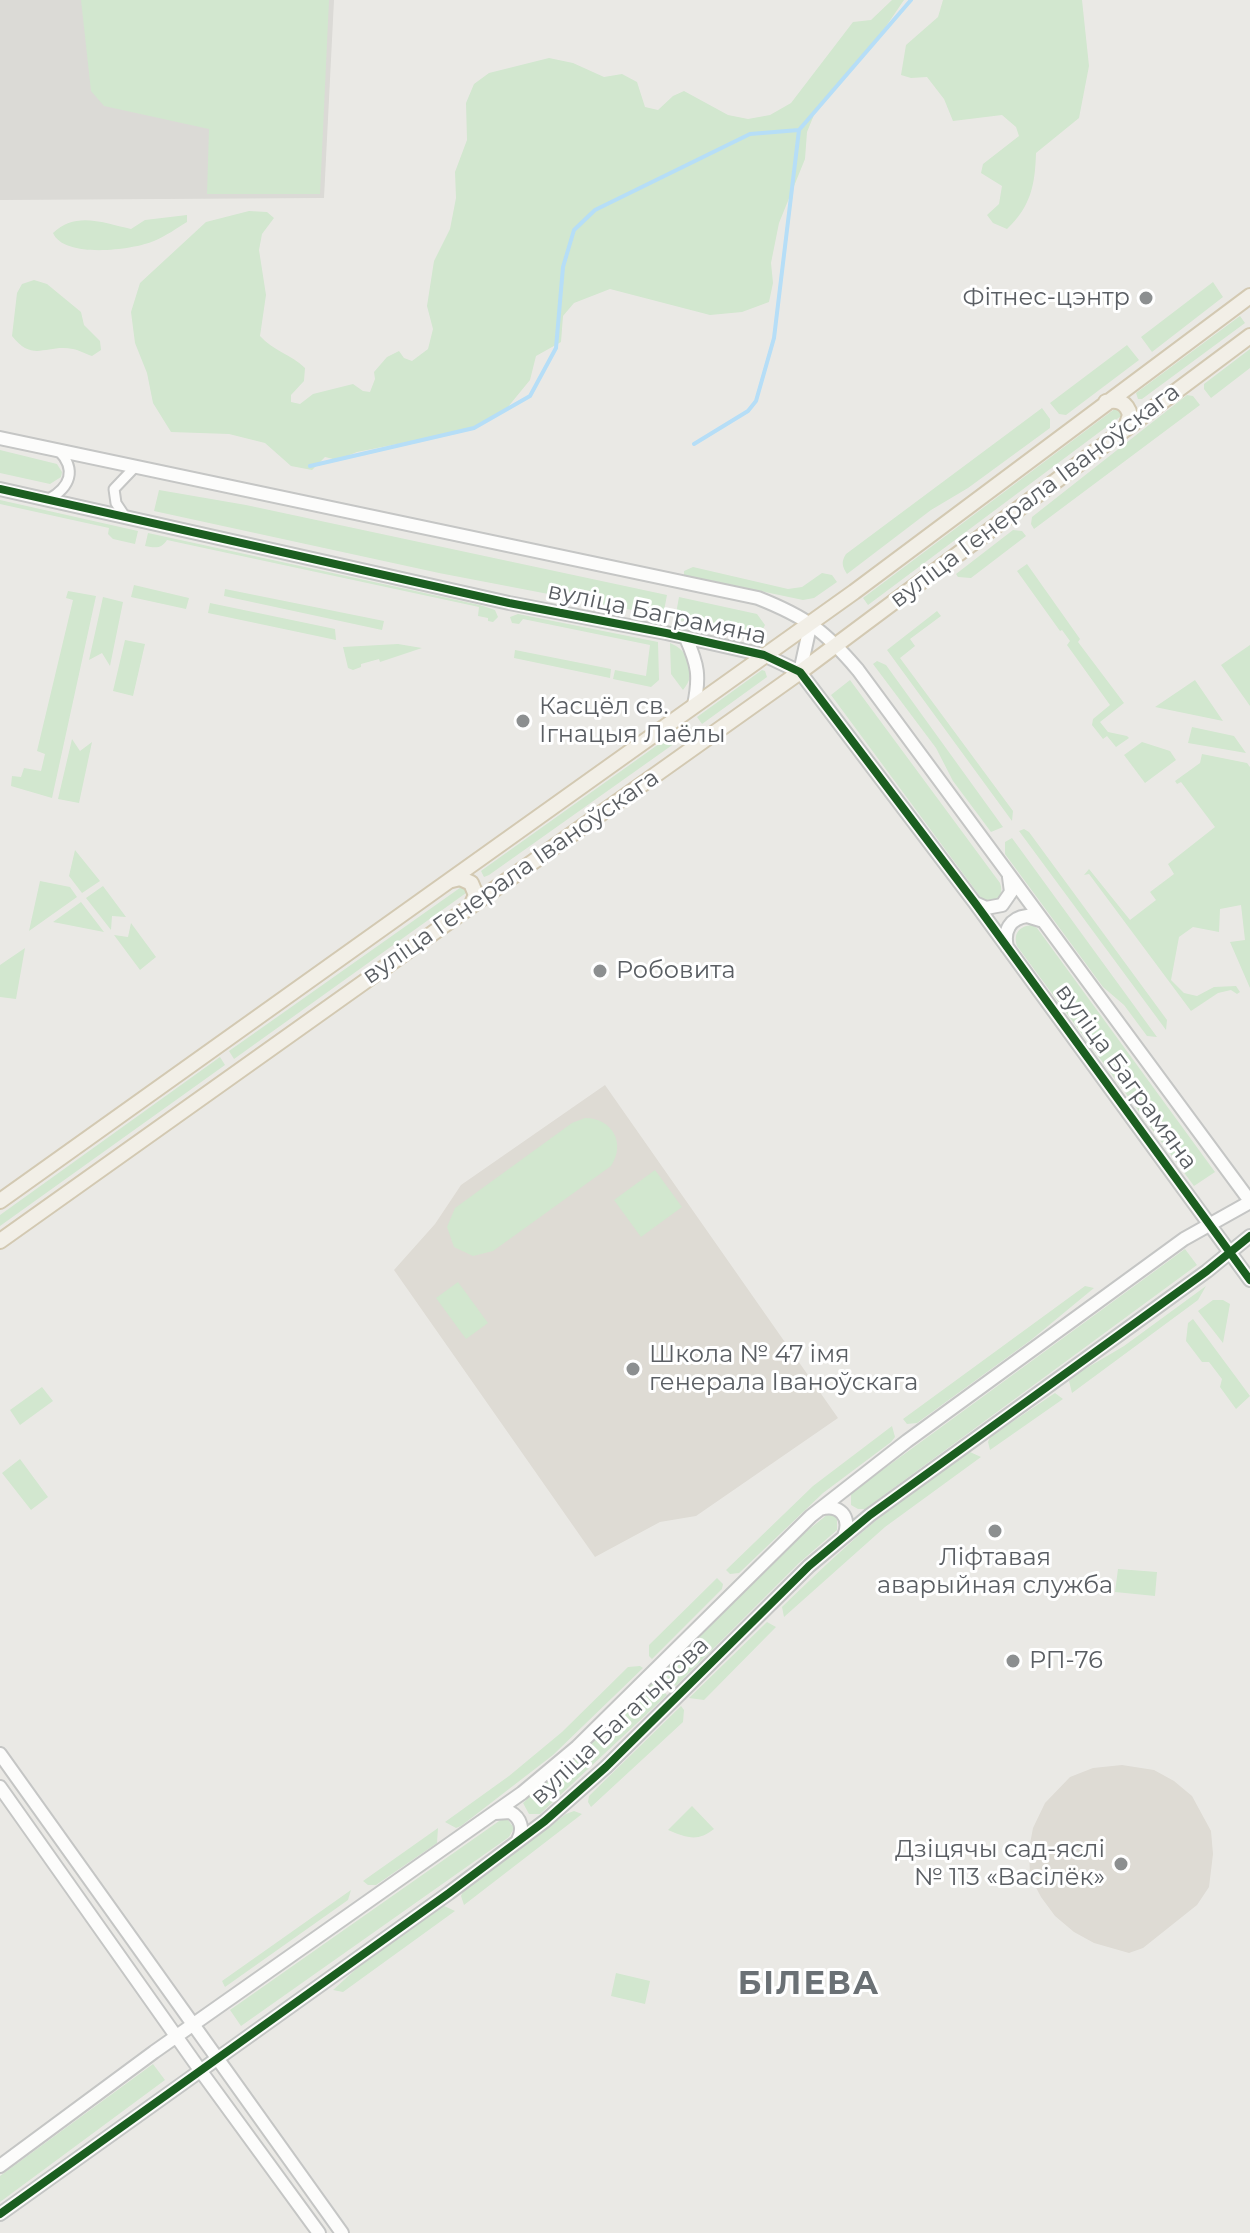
<!DOCTYPE html>
<html>
<head>
<meta charset="utf-8">
<style>
  body { margin:0 }
  canvas { display:block; background:#eae9e5 }
</style>
</head>
<body>
<canvas width="1250" height="2233"></canvas>
<script>
const ctx = document.querySelector('canvas').getContext('2d');
ctx.lineJoin = 'round';
function paint(path, color) {
  ctx.fillStyle = color;
  ctx.fill(path, 'evenodd');
}
function strokePath(path, color, width, dash) {
  ctx.strokeStyle = color;
  ctx.lineWidth = width;
  ctx.lineCap = dash ? 'butt' : 'round';
  ctx.setLineDash(dash || []);
  ctx.stroke(path);
}
function write(font, color, halo, rows, align = 'center') {
  ctx.font = font + ' Montserrat,sans-serif';
  ctx.lineWidth = 6;
  ctx.setLineDash([]);
  ctx.textBaseline = 'middle';
  ctx.strokeStyle = halo;
  ctx.fillStyle = color;
  for (const [text, x, y, turn = 0] of rows) {
    ctx.save();
    ctx.translate(x, y);
    ctx.rotate((+turn || 0) * Math.PI / 180);
    ctx.textAlign = isNaN(turn) ? turn : align;
    if (halo) ctx.strokeText(text, 0, 0);
    ctx.fillText(text, 0, 0);
    ctx.restore();
  }
}
paint(new Path2D(`
  M0,0H334L324,198L0,200Z`), '#dbdad6');
paint(new Path2D(`
  M605,1085L838,1418L696,1516L660,1522L595,1557L394,1270L435,1224L461,1185Z
  M1122,1765L1154,1770L1174,1781L1192,1796L1211,1831L1213,1854L1209,1887L1197,1905L1143,1948L1129,1953L1094,1943L1074,1932L1055,1916L1041,1897L1030,1876L1029,1849L1033,1828L1045,1803L1070,1777L1093,1768Z`), '#dedbd4');
paint(new Path2D(`
  M81,0H329L320,194H207L209,129L104,106L91,91Z
  M892,0H904L874,44L816,110L807,132L805,159L779,223L771,263L773,283L769,302L742,312L710,315L610,289L574,303L563,316L561,342L536,356L530,380L503,413L473,429L357,452L337,460L325,457L312,470L291,466L265,443L229,434L171,432L153,403L147,373L135,343L131,312L140,283L206,222L249,211L267,212L274,218L262,234L259,250L266,295L260,336C273,351 291,354 305,368L304,381L291,395V402L300,404L313,394L353,384L363,391L370,392L375,379L374,372L387,357L399,351L404,358L412,361L428,349L433,329L427,306L434,261L450,229L456,198L455,172L467,140L466,103L474,84L489,73L549,58L573,63L604,77L622,74L637,82L645,107L658,110L673,96L684,91L728,115L748,119L770,115L791,103L853,22L871,20Z
  M943,0H1082L1089,66L1079,118L1036,153C1035,185 1031,206 1007,229L993,223L987,215L999,204L1002,186L981,173L983,164L1019,136L1016,127L1002,115L953,121L944,99L927,77L911,78L901,75L906,45L938,17Z
  M187,215V222C177,228 166,236 154,241C133,250 64,259 53,233C76,211 103,223 131,229L145,220Z
  M34,280L47,284L81,312L84,325L100,341L101,350L92,356C86,354 79,350 73,349C46,344 33,363 12,336L17,293L22,284Z
  M1213,282L1223,297L1152,352L1141,337Z
  M1240,316L1245,323L1142,399H1138L1136,393Z
  M1127,345L1139,360L1066,415L1059,414L1050,403Z
  M1250,349V368L1211,398L1204,389V384Z
  M1187,395L1193,396L1200,405L1034,529L1031,524L1032,517Z
  M1042,408L1050,419V428L968,488L931,510L847,574C842,566 841,562 846,554Z
  M1116,408H1120L1121,416L868,605L863,598Z
  M0,450L57,464L62,472L61,477L50,484L0,473Z
  M159,490L246,505L667,595L663,616L439,573L154,511Z
  M0,500L138,531L135,544L113,539L108,534L109,528L0,504Z
  M1013,530L1022,531L1026,536L971,578L958,577L956,574Z
  M148,533L480,605L495,610L498,617L493,622L488,621V618L478,616L479,607L167,540C161,549 156,548 145,546Z
  M1027,564L1080,639L1078,642L1124,703L1100,722L1108,732L1127,736L1129,738L1116,747L1107,736L1103,739L1092,725L1093,719L1110,705L1067,645L1070,641L1062,630L1060,631L1017,571Z
  M693,567L788,589L802,587L822,573L832,575L837,582L814,598L803,600L684,575V571Z
  M134,585L189,598L186,609L131,597Z
  M225,589L384,621L382,630L224,596Z
  M68,591L96,596L52,798L11,786L12,776L21,777L24,768L41,771L45,754L37,751L73,600L66,598Z
  M103,597L123,602L110,666L102,653L89,660Z
  M679,597L757,614L765,625L759,637L675,619Z
  M210,603L335,629L336,640L208,613Z
  M937,611L941,616L910,639L915,646L900,658L1013,811L1012,821L887,650Z
  M518,614L658,642L659,680L651,687L613,679L615,670L646,676L650,645L523,619L519,624L512,623L510,617Z
  M125,640L145,644L133,696L113,691Z
  M670,643C690,651 698,673 683,690L671,674Z
  M398,644L422,648L380,662L379,659L361,664V667L353,670L348,668L343,647Z
  M1250,645V706L1221,665Z
  M515,650L611,669L610,678L514,658Z
  M877,661L886,665L1003,827L991,832L953,781L936,748L873,664Z
  M762,670L765,671L767,677L702,724L697,717Z
  M850,680L1000,883C1003,892 1001,896 994,902L984,901L979,895L831,695Z
  M1195,680L1223,721L1155,707Z
  M687,724L692,731L489,875L484,877L481,871L485,868Z
  M1192,727L1234,736L1246,753L1188,743Z
  M72,739L80,751L92,742L79,803L58,799Z
  M1142,742L1170,751L1176,760L1145,783L1124,755Z
  M1202,754L1247,763L1250,767V988L1230,942L1245,940L1241,905L1220,909L1219,932L1193,927L1179,937L1171,980L1184,993L1197,996L1214,987L1236,986L1240,992L1237,994L1231,990L1218,993L1191,1011L1089,874L1084,875L1089,869L1130,920L1156,900L1150,892L1174,874L1168,864L1215,827L1181,782L1177,784L1175,781L1200,763Z
  M1024,829L1029,832L1167,1020L1166,1030L1019,831Z
  M1012,838L1157,1037L1147,1036L1124,1005L1103,987L1005,854V842Z
  M75,850L100,881L82,893L69,876Z
  M40,881L70,887L77,897L29,931Z
  M464,885L467,888L466,893L234,1059L229,1051Z
  M103,886L126,917L112,916L111,930L86,898Z
  M81,902L104,932L53,922Z
  M131,923L156,957L140,970L114,935L128,937Z
  M1032,925L1037,928L1215,1172L1194,1186L1017,946C1013,934 1019,926 1032,925Z
  M25,948L16,999L0,997V965Z
  M220,1057L225,1065L0,1226V1215Z
  M585,1118C613,1118 626,1144 611,1166L493,1251L473,1256L454,1247L447,1227L455,1208L572,1123Z
  M655,1170L682,1207L641,1237L614,1200Z
  M1185,1249L1197,1265L865,1509H858L851,1505V1493Z
  M458,1282L488,1323L466,1339L436,1298Z
  M1085,1286L1094,1288L1031,1340L917,1423L907,1424L903,1419Z
  M1206,1286L1198,1300L1072,1393L1069,1381L1075,1375L1124,1346Z
  M1213,1300H1223L1230,1304L1223,1343L1198,1311Z
  M1193,1319L1250,1396L1236,1409L1220,1387L1222,1379L1209,1362H1202L1186,1341L1188,1323Z
  M42,1387L53,1401L20,1425L10,1410Z
  M1055,1393L1063,1399L990,1450L988,1442L990,1437Z
  M892,1426L895,1437L891,1442L823,1493L739,1573L730,1574L726,1570L813,1486Z
  M970,1452L981,1457L885,1527L784,1617L782,1607C840,1551 900,1494 970,1452Z
  M20,1459L48,1497L31,1510L2,1473Z
  M828,1514L833,1515L837,1519V1530L799,1563L676,1686L662,1672L786,1548Z
  M1118,1569L1157,1572L1155,1596L1115,1592Z
  M717,1578L723,1584L722,1589L652,1659L649,1656V1645Z
  M767,1622L776,1627L704,1700L689,1698Z
  M640,1666L643,1668L553,1755L461,1826L456,1828L445,1822L509,1776L562,1732L628,1667Z
  M653,1681L667,1695L540,1814H529L523,1803L528,1798Z
  M681,1706L684,1710L683,1722L591,1807L588,1802L589,1796Z
  M692,1806L714,1829C698,1842 687,1838 668,1830Z
  M574,1811L582,1814L464,1905L461,1896L463,1891L566,1814Z
  M502,1819L508,1820L514,1828L509,1837L241,2026L230,2010Z
  M438,1828L437,1843L376,1885H368L363,1881Z
  M351,1890L348,1900L225,1987L222,1981Z
  M442,1905L455,1911L343,1992L333,1990L366,1960Z
  M616,1973L650,1981L645,2004L611,1996Z
  M153,2064L165,2080L0,2202V2176Z`), '#d2e7cf');
strokePath(new Path2D(`
  M694,444L748,411L756,401L774,338L799,130
  M310,466L474,428L530,396L556,348L563,267L574,230L595,210L750,134L799,130L911,0`), '#b6def7', 4);
const minor = new Path2D(`
  M49,499C70,487 77,470 59,451
  M124,515L116,503L114,489L134,468`);
const tertiary = new Path2D(`
  M0,438L758,598C806,617 825,631 858,670L1250,1201
  M0,489L509,603L666,633L764,655L800,672L975,903L1250,1280
  M686,638C698,665 700,676 694,705
  M800,672L811,622
  M975,903L986,908L1002,905L1011,892L1009,877
  M1007,947C1003,931 1010,918 1027,916L1040,920
  M820,1509C839,1503 852,1517 844,1536
  M0,1754L342,2233
  M0,1787L200,2070L319,2233
  M495,1813L510,1812C521,1818 524,1829 518,1840
  M0,2166L154,2052L522,1793L577,1747L811,1516L907,1441L1184,1239L1250,1202
  M0,2214L449,1893L545,1821L606,1767L809,1566L870,1515L1207,1271L1250,1236`);
const primary = new Path2D(`
  M1106,402C1118,398 1127,403 1130,415L1126,427
  M452,880L460,878L471,883L476,895L471,906
  M0,1201L854,592L1250,296
  M0,1241L800,672L1250,336`);
strokePath(minor, '#c5c6c5', 13);
strokePath(tertiary, '#c5c6c5', 16);
strokePath(primary, '#d3c9b2', 18);
strokePath(minor, '#fcfcfb', 9);
strokePath(tertiary, '#fcfcfb', 12);
strokePath(primary, '#f2efe7', 14);
strokePath(new Path2D(`
  M0,489L509,603L666,633L764,655L800,672L975,903L1250,1280
  M0,2214L449,1893L545,1821L606,1767L809,1566L870,1515L1207,1271L1250,1236`), '#1b5e20', 8);
for (const [x, y, r, color] of [
  [1146,298,8,"#8c8f90"],
  [523,721,8,"#8c8f90"],
  [600,971,8,"#8c8f90"],
  [633,1369,8,"#8c8f90"],
  [995,1531,8,"#8c8f90"],
  [1013,1661,8,"#8c8f90"],
  [1121,1864,8,"#8c8f90"]
]) {
  const dot = new Path2D();
  dot.arc(x, y, r, 0, 2 * Math.PI);
  ctx.fillStyle = color;
  ctx.fill(dot);
  strokePath(dot, '#fff', 3);
}
write('24px', '#5a5e63', '#fff', [
  ["Фітнес-цэнтр",1130,298,"right"],
  ["Касцёл св.",539,707],
  ["Ігнацыя Лаёлы",539,735],
  ["Робовита",616,971],
  ["Школа № 47 імя",649,1355],
  ["генерала Іваноўскага",649,1383],
  ["Ліфтавая",995,1558,"center"],
  ["аварыйная служба",995,1586,"center"],
  ["РП-76",1029,1661],
  ["Дзіцячы сад-яслі",1105,1850,"right"],
  ["№ 113 «Васілёк»",1105,1878,"right"]
], 'left');
write('24px', '#5a5e63', '#fff', [
  ["вуліца Генерала Іваноўскага",1035,496,-37],
  ["вуліца Баграмяна",657,614,12],
  ["вуліца Генерала Іваноўскага",511,877,-35],
  ["вуліца Баграмяна",1126,1077,54],
  ["вуліца Багатырова",620,1721,-43]
]);
ctx.letterSpacing = '2px';
write('bold 32px', '#6b7175', '#fff', [
  ["БІЛЕВА",809,1985]
]);
ctx.letterSpacing = '0px';
</script>
</body>
</html>
